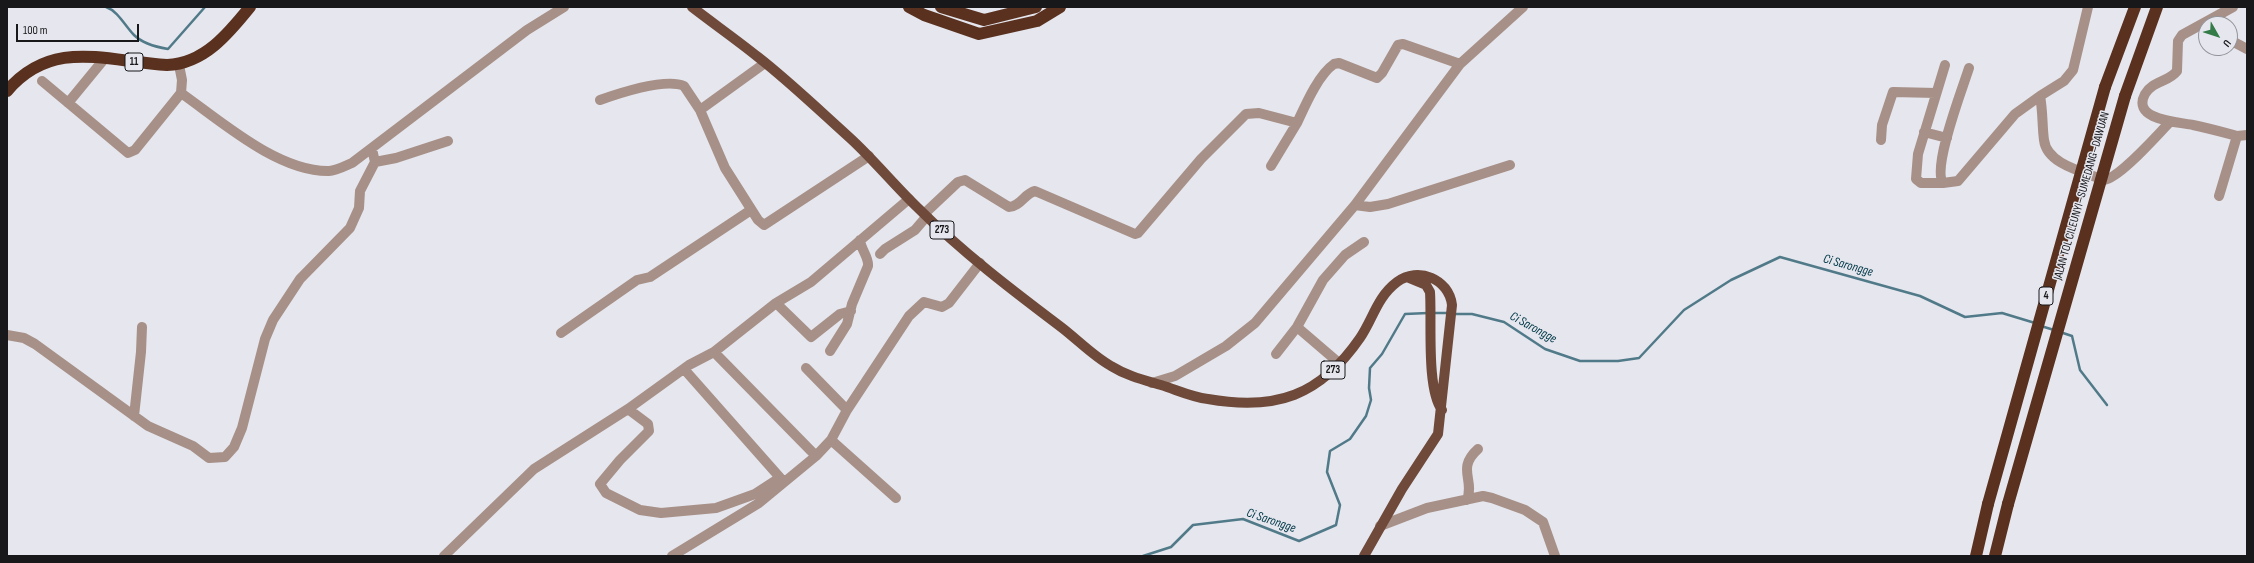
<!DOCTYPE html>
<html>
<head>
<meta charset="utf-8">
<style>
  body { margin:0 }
  #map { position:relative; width:2254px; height:563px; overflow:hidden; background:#e5e6ee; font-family:"Sofia Sans Condensed",sans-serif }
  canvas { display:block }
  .frame { position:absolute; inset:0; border:8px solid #18181b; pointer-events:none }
  .north { position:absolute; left:2198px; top:16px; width:40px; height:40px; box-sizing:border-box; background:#e5e6ee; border:1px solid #93949a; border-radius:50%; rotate:129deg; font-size:11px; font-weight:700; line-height:16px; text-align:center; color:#18181b }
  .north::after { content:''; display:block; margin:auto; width:14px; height:18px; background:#337b47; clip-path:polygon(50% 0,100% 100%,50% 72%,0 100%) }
  .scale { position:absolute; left:16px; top:24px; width:123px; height:18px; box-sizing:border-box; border:2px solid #18181b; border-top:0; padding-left:5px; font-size:12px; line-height:14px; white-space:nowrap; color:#18181b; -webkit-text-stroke:3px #e5e6ee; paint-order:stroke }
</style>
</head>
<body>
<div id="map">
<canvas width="2254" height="563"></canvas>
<div class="frame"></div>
<div class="north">U</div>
<div class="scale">100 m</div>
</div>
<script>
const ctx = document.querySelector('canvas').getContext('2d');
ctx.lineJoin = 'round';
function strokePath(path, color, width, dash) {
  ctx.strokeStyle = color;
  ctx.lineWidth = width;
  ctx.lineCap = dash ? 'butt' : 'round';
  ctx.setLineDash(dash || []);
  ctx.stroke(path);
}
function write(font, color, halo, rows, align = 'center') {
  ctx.font = font + ' "Sofia Sans Condensed",sans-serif';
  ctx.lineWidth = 3;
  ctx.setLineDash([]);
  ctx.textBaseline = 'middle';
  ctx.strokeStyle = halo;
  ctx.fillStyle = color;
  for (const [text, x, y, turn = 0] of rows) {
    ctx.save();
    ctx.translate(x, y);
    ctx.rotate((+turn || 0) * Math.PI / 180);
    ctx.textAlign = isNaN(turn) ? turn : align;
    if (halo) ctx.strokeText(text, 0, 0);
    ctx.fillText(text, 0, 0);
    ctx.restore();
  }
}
strokePath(new Path2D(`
  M106,7C118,11 125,26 134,35C143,44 156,47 168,49L205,7
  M1433,313H1448
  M1453,314H1472L1504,322L1545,349L1580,361H1618L1639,358L1684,310L1731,280L1780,257L1920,296L1965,317L2002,313L2035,323
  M2041,326L2054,330
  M2060,332L2072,336L2080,370L2107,405
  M1143,556L1171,547L1193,525L1243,519L1299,541L1336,525L1340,505L1327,472L1330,451L1350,439L1366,416L1371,400L1369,388L1370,368L1382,354L1405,314L1428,313`), '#517a89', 2.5);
strokePath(new Path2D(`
  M2088,7L2073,70L2064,81L2040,96C2043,111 2042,125 2044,140C2047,165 2085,172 2104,180C2120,178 2157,135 2170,122
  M2233,7L2182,35L2178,41L2177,71C2169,82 2152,81 2145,94C2131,120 2178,122 2193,125C2208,128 2222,132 2237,136L2247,135
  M2230,40L2247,49
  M179,65L182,80L181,93C221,121 278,172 329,171C336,171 345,166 352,163L527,30L564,7
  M1969,68C1962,90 1932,167 1943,183L1958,181L2015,114L2040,96
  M42,81L128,153L135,150L181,93
  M600,100C620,93 665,78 684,86L700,110L725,168L758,220L764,225L869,156
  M68,103L105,58
  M700,110L765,63
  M1924,132L1947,138
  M1881,140L1882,125L1893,92L1936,93
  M375,162L396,158L448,141
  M1271,166L1297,123
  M1943,183H1921L1916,179L1918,154L1945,65
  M2219,196L2237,136
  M1355,205L1370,207L1388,204L1510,165
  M924,214L958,182L965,180L1009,207C1020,207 1025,193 1035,191L1135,234L1138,233L1201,159L1246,114L1259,113L1297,123C1305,106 1318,75 1334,64L1339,63L1377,78L1382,73L1398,45L1403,44L1460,64
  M880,254L885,249L915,230L927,216
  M776,303L811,337L840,314L851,311
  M1297,327L1339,363
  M561,333L637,280L650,277L751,210
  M7,335L24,338L35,344L148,426L193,446L209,458L225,457L234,447L242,428L265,339L273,320L300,279L350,228L359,208L360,191L375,162L372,149
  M830,351L847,324L852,304L868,266C869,257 861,250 860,240
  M714,352L816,456
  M1276,354L1297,327L1323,280L1345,255L1364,242
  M806,368L847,410
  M684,369L783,481
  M1152,383L1175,376L1226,346L1255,323L1355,205L1460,64L1523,7
  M628,409L648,424L649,431L620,460L600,484L606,493L640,510L661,513L716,508L755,494L775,481
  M134,416L141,352L142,327
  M831,440L896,498
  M1467,500C1475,479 1456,469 1478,449
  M1380,526L1427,508L1483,496L1492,498L1525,510L1543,522L1555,556
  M444,556L534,469L628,409L689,365L714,352L776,303L811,282L909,199
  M672,556L759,503L816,456L831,440L847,410L909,316L924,302L942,307L949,303L980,263`), '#a79087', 10);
strokePath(new Path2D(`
  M692,7C714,24 737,40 758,57C790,82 820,111 850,138C874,160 895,186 918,208C962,252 1012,290 1061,327C1078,340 1093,356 1111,366C1127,376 1144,380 1161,385C1177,390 1191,397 1208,399C1276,411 1320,396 1360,338C1373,319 1377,297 1397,282C1418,266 1449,279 1452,305L1438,434L1402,489L1364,556
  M1409,278L1426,285L1430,292C1432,320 1426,389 1442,410`), '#6f4a3a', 10);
strokePath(new Path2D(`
  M909,7L924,15L979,34L1037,21L1060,7
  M941,7L984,20L1036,7
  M2105,87L2135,7
  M7,91C53,37 108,62 167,65C204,64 229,33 250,7
  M2125,96L2157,7
  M1976,556L1988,504
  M1995,556L2008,504`), '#5a311f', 12);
strokePath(new Path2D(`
  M1988,504L2105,87
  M2008,504L2125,96`), '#5a311f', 12);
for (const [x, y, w] of [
  [134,62,18],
  [942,230,24],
  [2046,296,14],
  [1333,370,24]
]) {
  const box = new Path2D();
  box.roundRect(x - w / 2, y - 9, w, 18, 3);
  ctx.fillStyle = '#e5e6ee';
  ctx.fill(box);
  strokePath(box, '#18181b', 1);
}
write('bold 11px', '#18181b', null, [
  ["11",134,62],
  ["273",942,230],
  ["4",2046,296],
  ["273",1333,370]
]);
write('12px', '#18181b', '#e5e6ee', [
  ["JALAN TOL CILEUNYI–SUMEDANG–DAWUAN",2082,196,-74]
]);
write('italic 13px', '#013847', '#e5e6ee', [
  ["Ci Sarongge",1848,266,16],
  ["Ci Sarongge",1533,328,29],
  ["Ci Sarongge",1271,521,19]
]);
</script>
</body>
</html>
